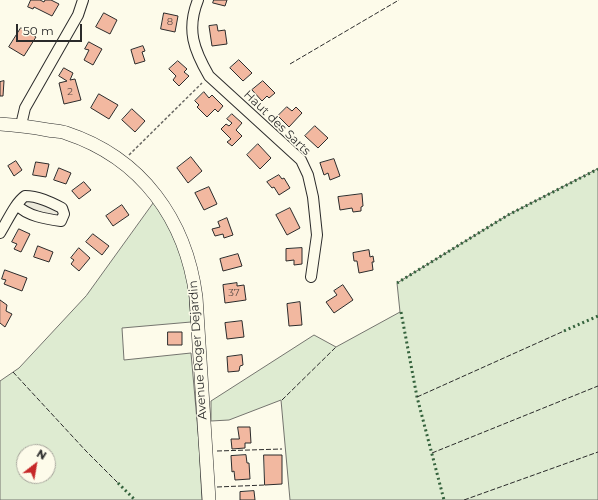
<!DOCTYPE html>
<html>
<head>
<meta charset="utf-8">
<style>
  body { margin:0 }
  #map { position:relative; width:598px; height:500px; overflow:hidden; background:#fdfbea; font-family:Montserrat,sans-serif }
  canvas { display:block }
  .north { position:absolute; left:16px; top:444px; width:40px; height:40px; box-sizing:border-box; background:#fdfbea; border:1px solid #a9a89e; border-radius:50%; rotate:31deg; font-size:11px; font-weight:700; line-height:16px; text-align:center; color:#2b2b2b }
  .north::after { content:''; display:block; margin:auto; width:14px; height:18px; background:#c62828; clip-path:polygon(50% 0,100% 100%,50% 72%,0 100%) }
  .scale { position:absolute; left:16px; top:24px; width:66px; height:18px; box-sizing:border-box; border:2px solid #2b2b2b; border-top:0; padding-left:5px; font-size:12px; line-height:14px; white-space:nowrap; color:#2b2b2b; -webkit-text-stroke:3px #fdfbea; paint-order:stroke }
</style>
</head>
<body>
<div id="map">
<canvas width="598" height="500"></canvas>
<div class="north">N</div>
<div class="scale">50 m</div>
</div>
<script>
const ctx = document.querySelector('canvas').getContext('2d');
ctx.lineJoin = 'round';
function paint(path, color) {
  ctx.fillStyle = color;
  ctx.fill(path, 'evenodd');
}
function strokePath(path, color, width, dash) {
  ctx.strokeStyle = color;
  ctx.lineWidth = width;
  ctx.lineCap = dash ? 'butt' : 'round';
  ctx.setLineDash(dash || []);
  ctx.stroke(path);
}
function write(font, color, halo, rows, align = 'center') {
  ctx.font = font + ' Montserrat,sans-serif';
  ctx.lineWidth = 3;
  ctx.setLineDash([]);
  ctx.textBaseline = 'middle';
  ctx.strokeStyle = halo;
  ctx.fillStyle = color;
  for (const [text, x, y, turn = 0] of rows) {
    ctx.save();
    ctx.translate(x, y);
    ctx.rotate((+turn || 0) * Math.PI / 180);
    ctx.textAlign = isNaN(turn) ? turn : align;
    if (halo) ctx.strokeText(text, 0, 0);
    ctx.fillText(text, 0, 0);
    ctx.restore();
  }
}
const green = new Path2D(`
  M598,169V500H290L281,400L229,420L211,421V401L314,335L336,347L400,312L397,283L508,215Z
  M155,201L175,235L188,277L191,322L122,328L124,360L191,353L199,443L202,500H0V381L19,368L86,296ZM24,452H48V476H24Z`);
paint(green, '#deebd1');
strokePath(green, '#74746e', 1);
const parking = new Path2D(`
  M28,199L58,209L62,213L58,217L28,209L24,206L23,201Z`);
paint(parking, '#eceadb');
strokePath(parking, '#74746e', 1);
const building = new Path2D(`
  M31,0H40L44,2L45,0H51L59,4L52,16L34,7L33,9L28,7Z
  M214,0H227L225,6L213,3Z
  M104,13L117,20L110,34L96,27Z
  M164,13L178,16L175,32L161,29Z
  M217,25L218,31L225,30L227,44L212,46L209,26Z
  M21,28L36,37L24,56L9,47Z
  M89,42L102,49L93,65L84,60L89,50L85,49Z
  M143,46L145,51L142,52L145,61L135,64L131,50Z
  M239,60L252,73L243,81L230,68Z
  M178,61L187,69L184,72L189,76L179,86L173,80L176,76L169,69Z
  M64,68L73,73L70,80L75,79L81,100L64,104L59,83L67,81L59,76Z
  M4,81L3,96H0V82Z
  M263,81L275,93L269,98L267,96L262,101L252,90Z
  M204,92L209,98L212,95L223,106L218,112L215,109L207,117L197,107L199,105L195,101Z
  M99,94L118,105L109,119L91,108Z
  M287,107L292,111L296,107L302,113L289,127L278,116Z
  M132,109L145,121L135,132L122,120Z
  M232,114L242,123L236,130L242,136L232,146L227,142L231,139L221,129L226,124L229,126L232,123L227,119Z
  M315,126L328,138L318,148L305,136Z
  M258,144L271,158L260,169L247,155Z
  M191,157L202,171L188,183L177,168Z
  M334,159L340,176L330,180L328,173L324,175L320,163Z
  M16,161L22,170L14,176L8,166Z
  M36,162L49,164L46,177L33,175Z
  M59,168L71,173L66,184L54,180Z
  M279,175L282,179L284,178L290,188L279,195L274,187L272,188L267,182Z
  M84,182L91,190L79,199L72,191Z
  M209,187L217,204L204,210L195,193Z
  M362,194L363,206L361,207V211L353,212L352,208L340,210L338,197Z
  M122,205L129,215L113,226L106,216Z
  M290,208L300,228L287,235L276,215Z
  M227,218L233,235L224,238L223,234L215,236L212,229L220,227L218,222Z
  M19,229L30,234L21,252L14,249L17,244L12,242Z
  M93,234L109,246L102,255L86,242Z
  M38,246L53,252L49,262L34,257Z
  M79,248L90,258L79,271L71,264L74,260L71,258Z
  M302,248V264L294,265V260L286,261V249Z
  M369,250L370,257L373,256L374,262H372L373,270L359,273L357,261H354L353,253Z
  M238,254L242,266L223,271L220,259Z
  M5,270L27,278L22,291L4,284L6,280L2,279Z
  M237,283V286L244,285L246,300L225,303L223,285Z
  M343,285L353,300L334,313L326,302L337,295L334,291Z
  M0,300L7,305L6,311L12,314L5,327L0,323Z
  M300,302L302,325L289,326L287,304Z
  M242,321L244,337L227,339L225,323Z
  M168,332H182V345H168Z
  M242,355L243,365L240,366L239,371L228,372L227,357Z
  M238,427H250L251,443H245V448L232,449L231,439H239Z
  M246,455L247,463H249L250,479L235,480L234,471L232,472L231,456Z
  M264,455H282V484L265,485Z
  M254,491L255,500H240V492Z`);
paint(building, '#f2b8a0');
strokePath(building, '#2b2b2b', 1);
const minor = new Path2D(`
  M198,0C186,30 194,50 209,76L301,160L308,175L313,197L317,235L311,277
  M21,125L25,108L62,43L78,15L83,0
  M0,233C7,222 15,203 25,196C38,196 50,202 62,208L64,214L61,221C46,219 27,216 17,205`);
const major = new Path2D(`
  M0,124C17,125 32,127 48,130C54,131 61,131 66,133C142,158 186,220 196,297L209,500`);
strokePath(minor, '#2b2b2b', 12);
strokePath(major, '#2b2b2b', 14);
strokePath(new Path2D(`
  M129,155L202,83`), '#6a6964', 1.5, [3, 2]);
strokePath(minor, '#fdfbea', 10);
strokePath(major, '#fdfbea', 13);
strokePath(new Path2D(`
  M397,283L508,215L598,169
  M401,312L417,397L444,500
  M564,331L598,316
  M118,483L135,500`), '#34623c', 3, [2, 3]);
strokePath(new Path2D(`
  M290,64L399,0
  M13,372L86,451L118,483
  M417,397L564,331
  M282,400L336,347
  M217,451L282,449
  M432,453L598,386
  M217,487L265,485
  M464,500L598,452`), '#2b2b2b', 1, [5, 2]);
write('10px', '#5d4e48', null, [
  ["8",170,22],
  ["2",70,92],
  ["37",234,293]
]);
write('12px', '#2b2b2b', '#fdfbea', [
  ["Haut des Sarts",277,123,44],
  ["Avenue Roger Dejardin",198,350,-94]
]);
</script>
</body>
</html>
